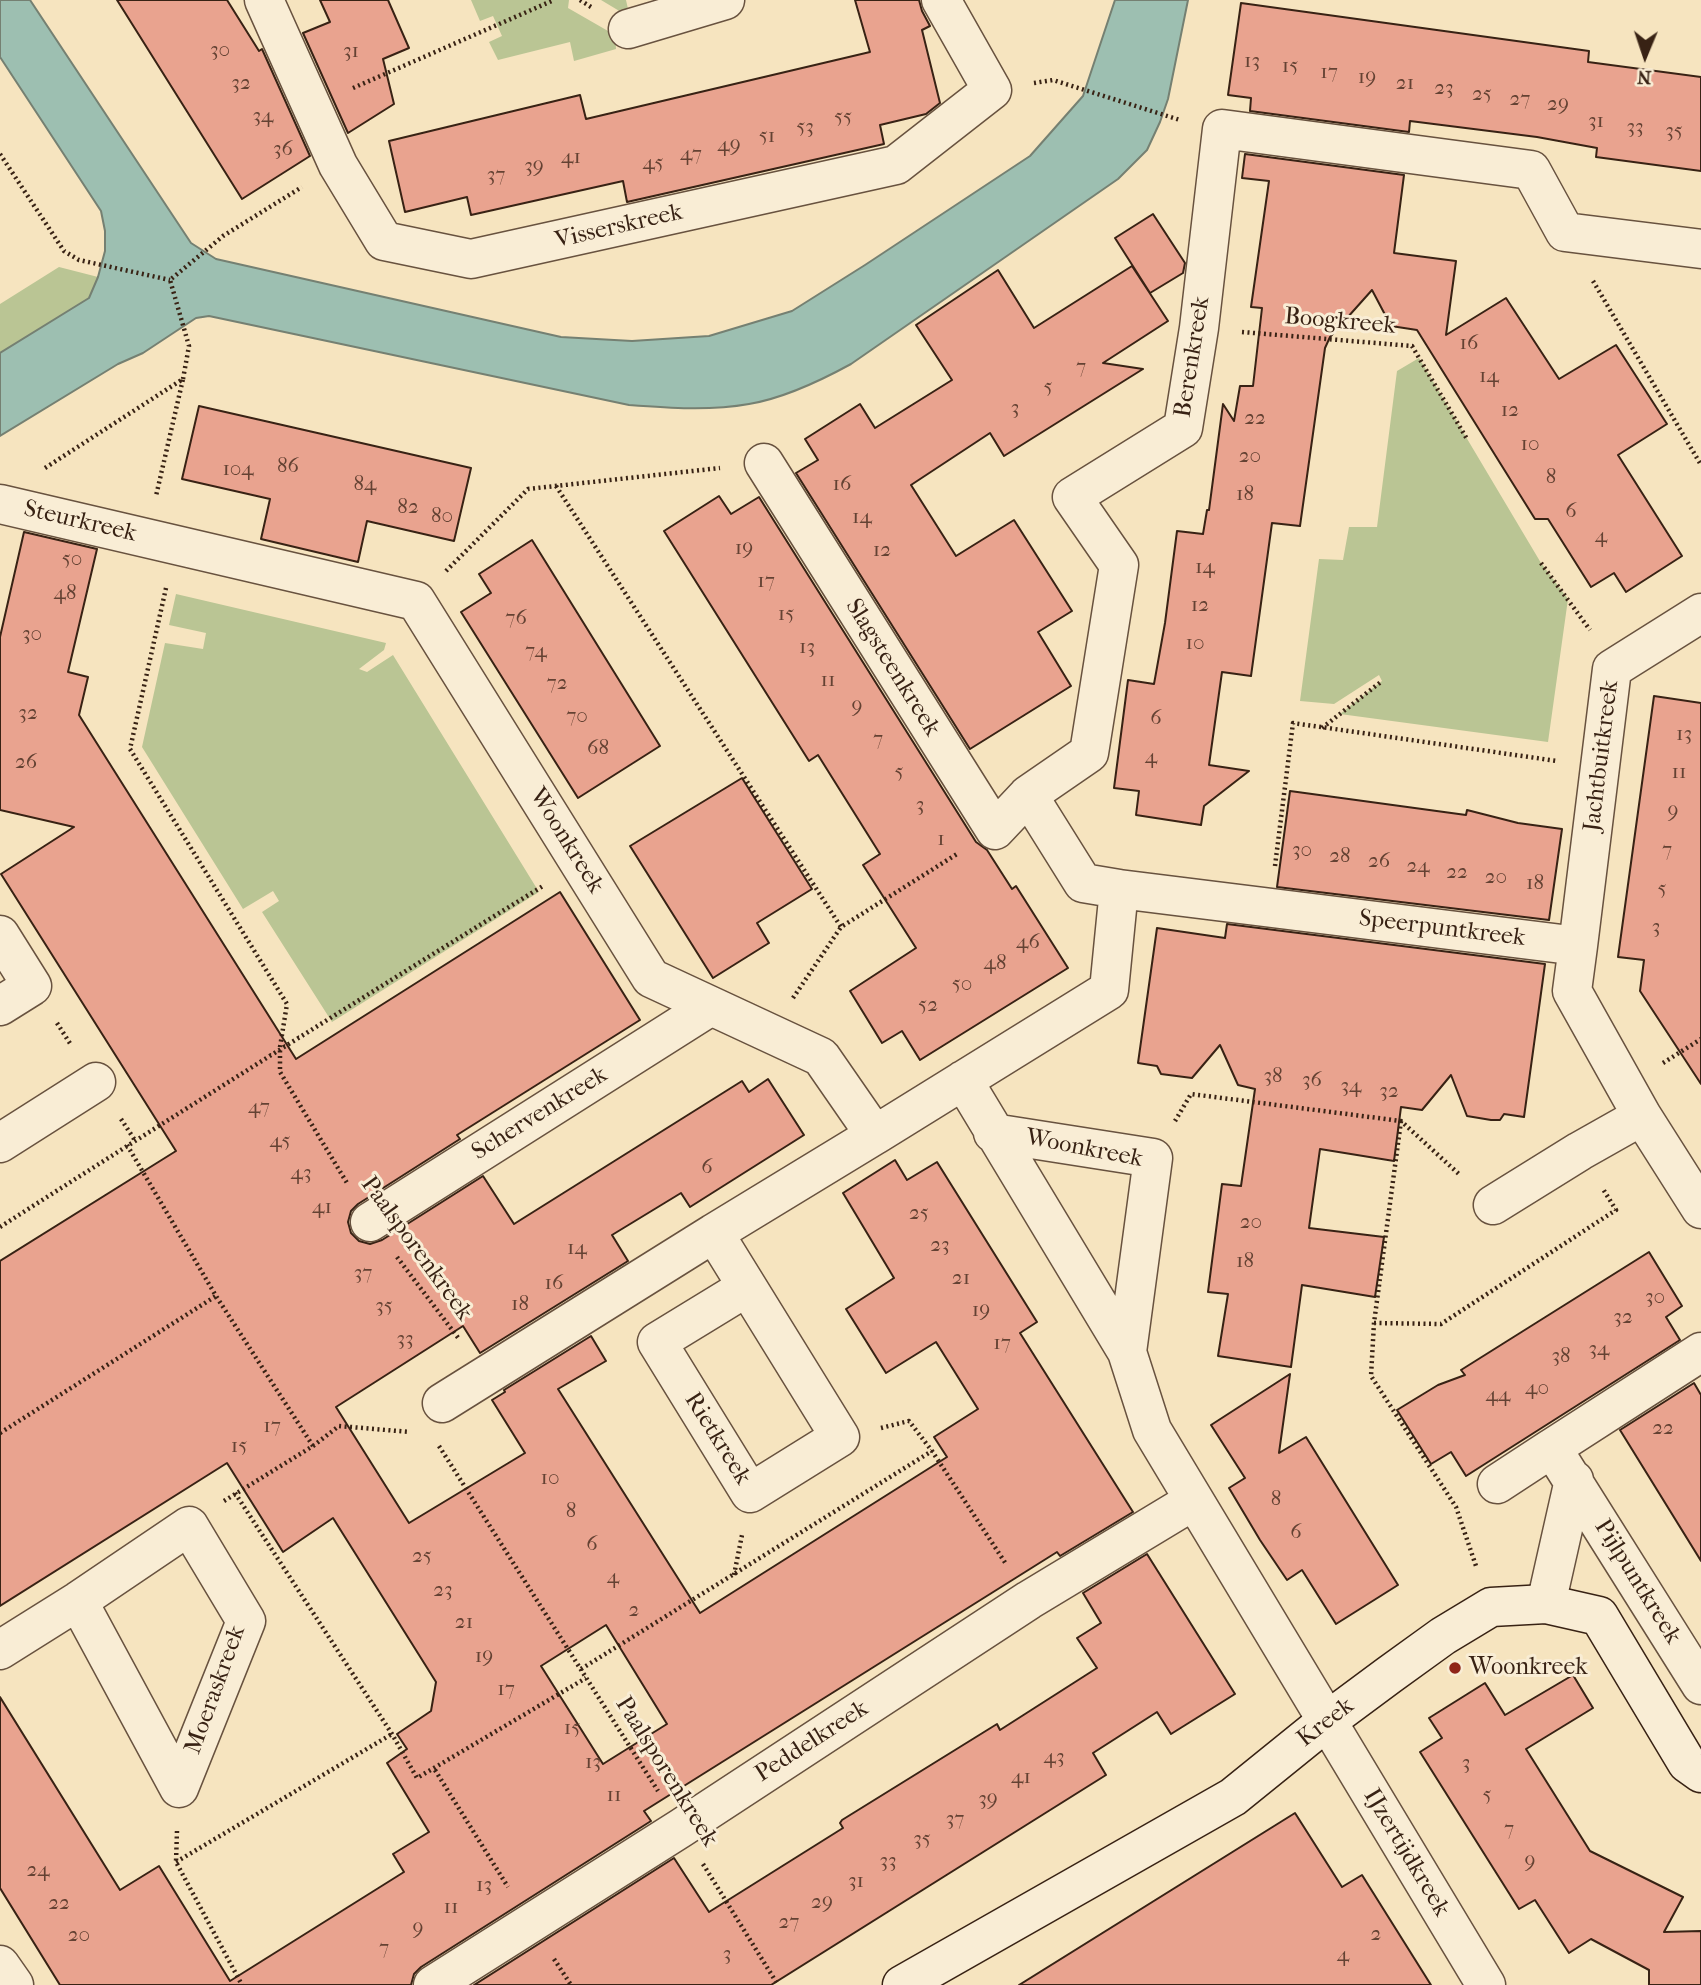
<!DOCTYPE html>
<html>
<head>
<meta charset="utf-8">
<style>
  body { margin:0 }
  #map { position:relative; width:1701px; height:1985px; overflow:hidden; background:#f6e4bf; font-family:"IM FELL French Canon",serif }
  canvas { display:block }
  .north { position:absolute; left:1610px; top:21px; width:70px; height:70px; -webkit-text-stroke:5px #f9edd5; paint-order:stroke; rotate:182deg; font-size:19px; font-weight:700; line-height:28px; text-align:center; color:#382214 }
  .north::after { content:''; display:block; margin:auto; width:24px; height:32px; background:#382214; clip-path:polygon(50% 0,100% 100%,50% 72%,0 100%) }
</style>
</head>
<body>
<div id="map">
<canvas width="1701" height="1985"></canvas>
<div class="north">N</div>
</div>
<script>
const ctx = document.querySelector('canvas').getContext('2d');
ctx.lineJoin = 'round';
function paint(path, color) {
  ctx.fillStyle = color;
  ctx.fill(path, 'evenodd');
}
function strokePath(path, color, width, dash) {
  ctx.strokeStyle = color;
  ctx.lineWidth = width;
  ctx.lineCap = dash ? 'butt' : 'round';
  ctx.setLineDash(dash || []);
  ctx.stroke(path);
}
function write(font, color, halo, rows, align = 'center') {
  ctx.font = font + ' "IM FELL French Canon",serif';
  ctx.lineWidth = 6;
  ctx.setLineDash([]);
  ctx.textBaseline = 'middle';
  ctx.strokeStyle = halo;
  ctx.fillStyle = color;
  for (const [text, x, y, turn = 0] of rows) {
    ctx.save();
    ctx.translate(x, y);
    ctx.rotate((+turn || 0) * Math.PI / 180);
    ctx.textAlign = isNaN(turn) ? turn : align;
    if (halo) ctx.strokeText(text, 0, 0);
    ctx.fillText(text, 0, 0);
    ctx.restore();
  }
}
paint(new Path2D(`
  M471,0H569L568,8L615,35L616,49L574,61L570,42L498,60L489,42L502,36L493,16L480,21Z
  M601,0H626L628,9L626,15Z
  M59,267L98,277L89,298L0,353V304Z
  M1419,358L1541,563L1568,599L1548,742L1340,714L1382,681L1379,675L1334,704L1300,701L1319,559L1343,560L1349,527H1377L1397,371Z
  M176,594L386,643L384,650L359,669L367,672L393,655L539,892L332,1022L262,912L279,901L273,891L243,909L142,747L165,643L203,649L206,633L169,625Z`), '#bac594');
const water = new Path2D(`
  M0,0H30L191,243L216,259L561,337L632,341L709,336L792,311L865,265L1030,156L1083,96L1115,0H1188L1168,99L1160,122L1147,150L1118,179L851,364C820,381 785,398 749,404C710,411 669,408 629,405L209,316L196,318L143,353L118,364L0,436V353L89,298L98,277L105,251V231L101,211L0,57Z`);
paint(water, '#9dbfb1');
strokePath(water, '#758072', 2);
const building = new Path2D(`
  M117,0H227L259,51L262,49L310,156L242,199Z
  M320,0H388L409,48L383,59L394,104L348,133L303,33L330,22Z
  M855,0H919L922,11L930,26L922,30L940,103L926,114L880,125L884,144L627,202L623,181L471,215L467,197L405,212L389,141L580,95L586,119L870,52Z
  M1241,3L1589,51L1588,62L1701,77V171L1596,157L1597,148L1537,137L1410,121L1409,132L1250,111L1251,98L1228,95Z
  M1245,154L1404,175L1394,253L1456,261L1446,335L1506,298L1559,379L1616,345L1667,424L1618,455L1682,556L1626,592L1614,573L1591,587L1548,519H1535L1417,330L1391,326L1372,290L1330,337L1325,348L1300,526L1272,523L1251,676L1222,672L1209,765L1249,771L1204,806L1201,825L1136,815L1139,791L1114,788L1128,680L1154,684L1165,623L1177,531L1203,534L1207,510H1209L1223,404L1234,421L1240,386H1253L1262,308L1251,307L1269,181L1242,178Z
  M1153,214L1185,263L1183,273L1150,293L1115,238Z
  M1132,266L1168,321L1103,363L1143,369L1004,456L990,433L911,485L956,556L1014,520L1072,611L1038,632L1071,686L970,749L796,473L818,460L805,439L860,404L875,428L952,380L916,325L998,270L1034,328Z
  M199,406L471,468L454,541L367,521L358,562L261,539L270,499L182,479Z
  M719,496L731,514L759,497L976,842L987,850L1012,889L1016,886L1068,968L920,1060L902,1031L882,1043L850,991L916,948L863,865L880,854L818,755L809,761L664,531Z
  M24,532L97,549L68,672L88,677L79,715L296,1059L560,892L640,1020L457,1135L460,1139L358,1204L351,1211L348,1222L351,1233L359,1241L370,1244L382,1240L483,1176L514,1224L742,1081L749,1092L768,1079L804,1135L690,1207L681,1193L612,1235L628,1261L480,1353L463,1326L336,1407L409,1523L525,1453L492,1400L505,1392L504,1390L591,1336L606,1361L558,1389L700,1613L947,1457L934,1437L978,1409L936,1342L886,1373L846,1309L894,1278L843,1193L895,1160L907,1180L937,1162L1037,1322L1020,1333L1133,1512L1060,1556L1057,1552L644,1811L651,1821L421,1967L414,1974L411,1985H60L0,1888V1697L120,1890L159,1866L230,1981L404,1872L393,1854L429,1832L387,1763L407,1749L397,1734L431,1711L436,1682L333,1518L283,1552L227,1463L0,1606V1261L176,1151L1,874L74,827L0,810V637ZM606,1625L667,1724L603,1764L541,1666Z
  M532,540L660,746L578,798L461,612L491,593L479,574Z
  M1654,696L1701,703V1084L1640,991L1644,960L1618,957Z
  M742,778L812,889L757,923L769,943L713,978L630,846Z
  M1290,791L1466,815L1467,810L1518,823L1562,829L1549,920L1277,887Z
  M1227,924L1545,964L1524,1117L1504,1114L1500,1120H1491L1467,1116L1451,1075L1422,1110L1401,1107L1394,1161L1320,1149L1309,1228L1384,1237L1375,1297L1302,1285L1291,1367L1218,1356L1228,1294L1208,1292L1222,1184L1241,1186L1255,1089L1238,1085L1220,1045L1192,1078L1161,1074L1157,1066L1138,1063L1157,928L1225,938Z
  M1649,1252L1682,1306L1666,1317L1680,1340L1466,1476L1451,1452L1431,1464L1397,1410L1438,1385L1465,1375L1461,1370Z
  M1290,1374L1279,1453L1306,1437L1398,1585L1336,1624L1302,1570L1287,1580L1260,1540L1229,1488L1245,1478L1211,1425Z
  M1694,1383L1701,1395V1561L1620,1430Z
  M1147,1554L1235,1694L1171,1734L1157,1712L1093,1753L1106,1775L771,1985H474L674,1858L709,1912L843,1828L840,1823L842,1820L997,1724L1000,1730L1097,1668L1077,1638L1101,1623L1083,1593Z
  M1573,1675L1593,1708L1526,1749L1590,1851L1683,1897L1664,1932L1701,1931V1985H1649V1970L1591,1939L1569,1953L1535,1900L1519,1909L1420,1752L1442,1738L1429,1718L1485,1683L1505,1715Z
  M1295,1813L1342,1887L1362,1875L1431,1985H1019Z`);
paint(building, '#e9a38f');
strokePath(building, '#382214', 2);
const street = new Path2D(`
  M264,0L338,165L384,241L471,259L896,165L992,90L941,0
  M628,29L725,0
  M764,463L995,830L1028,795
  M0,504L416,601L651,978L821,1057L875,1135L1109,990L1119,889L1083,883L1028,795L1089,753L1119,565L1072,497L1183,428L1199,328L1222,129L1531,170L1565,232L1701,249
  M1119,889L1578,946L1572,991L1642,1116L1701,1209
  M0,935L32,986L0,1006
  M1578,946L1612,669L1701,613
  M963,1080L1127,1352L1152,1430L1486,1985
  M993,1133L1153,1158L1127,1352
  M0,1143L96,1082
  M1493,1205L1580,1151L1642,1116
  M370,1222L711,1006
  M747,1287L657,1342L750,1493L840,1437L714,1233L875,1135
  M442,1403L714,1233
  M1552,1448L1701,1352
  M1497,1484L1552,1448L1701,1685
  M1546,1604L1574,1480
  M0,1650L78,1601L189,1526L246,1621L179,1788L78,1601
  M0,1965L14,1985
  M433,1985L681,1828L1029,1600L1193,1501`);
const secondary = new Path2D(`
  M902,1985L1233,1797L1327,1721L1389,1675L1443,1636L1491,1607L1546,1604L1599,1616L1687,1763L1701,1773`);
strokePath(street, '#68523f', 41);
strokePath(secondary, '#382214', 41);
strokePath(new Path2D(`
  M580,0L591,7
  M1034,83L1053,80L1180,120
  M353,88L554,0
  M0,154L64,251L79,260L170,280
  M1593,281L1701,465
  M1242,332L1412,346L1467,439
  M183,379L189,346L170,280L223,236L302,187
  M45,468L183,379L156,496
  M556,486L841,927
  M1541,563L1590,630
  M446,571L528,489L720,468
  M166,588L130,749L287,1004L280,1047V1072L347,1183
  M1322,728L1382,681
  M1275,866L1293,723L1557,761
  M793,998L841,927L957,854
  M57,1023L71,1045
  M1663,1063L1701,1039
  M121,1119L136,1142
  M1175,1121L1191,1094L1401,1121L1460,1175
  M1401,1121L1374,1323L1371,1376L1456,1507L1476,1566
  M127,1145L216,1296L313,1446
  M0,1227C180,1112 361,998 543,886
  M397,1257L459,1339
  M1374,1323L1441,1324L1616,1210L1603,1189
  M881,1428L909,1421L932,1451L1006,1564
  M0,1433L216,1296
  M439,1446L658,1791
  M235,1493L392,1734L417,1778L586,1678
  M224,1501L313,1446L339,1426L410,1432
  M734,1575L742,1535
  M581,1669L932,1451
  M435,1770L508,1887
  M177,1831L176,1862L242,1985
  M176,1862L392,1734
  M703,1864L778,1985
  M554,1959L571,1985`), '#382214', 4.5, [2, 3.5]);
strokePath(street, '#f9edd5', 38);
strokePath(secondary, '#f9edd5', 38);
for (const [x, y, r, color] of [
  [1455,1668,7,"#8f2418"]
]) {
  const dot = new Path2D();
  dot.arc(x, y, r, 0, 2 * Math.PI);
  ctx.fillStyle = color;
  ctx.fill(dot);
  strokePath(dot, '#f9edd5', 2.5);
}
write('21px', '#644233', null, [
  ["30",220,51],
  ["31",351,52],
  ["13",1252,62],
  ["15",1290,67],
  ["17",1329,73],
  ["19",1367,78],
  ["32",241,84],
  ["21",1405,84],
  ["23",1444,89],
  ["25",1482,95],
  ["27",1520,100],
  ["29",1558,105],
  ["34",263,117],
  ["55",843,118],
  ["31",1596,122],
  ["53",805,128],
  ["33",1635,128],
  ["35",1674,132],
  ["51",767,137],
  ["49",729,146],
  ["36",283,150],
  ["47",691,155],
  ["41",571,158],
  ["45",653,164],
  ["39",534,167],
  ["37",496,176],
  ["16",1469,344],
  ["7",1081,368],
  ["14",1489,377],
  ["5",1048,388],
  ["3",1015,409],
  ["12",1510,411],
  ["22",1255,419],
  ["10",1530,445],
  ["20",1250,457],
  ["86",288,467],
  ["104",238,470],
  ["8",1551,478],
  ["84",365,485],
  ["16",842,485],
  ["18",1245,495],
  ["82",408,508],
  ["6",1571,512],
  ["80",442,517],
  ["14",862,518],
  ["4",1601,537],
  ["19",744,549],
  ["12",882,551],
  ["50",72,560],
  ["14",1205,568],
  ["17",766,582],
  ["48",65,594],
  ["12",1200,606],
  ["15",786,615],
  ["76",516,619],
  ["30",32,635],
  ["10",1195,644],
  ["13",807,648],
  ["74",536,652],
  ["11",828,681],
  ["72",557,684],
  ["9",857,707],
  ["32",28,714],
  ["70",577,717],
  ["6",1156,719],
  ["13",1684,735],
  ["7",878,740],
  ["68",598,749],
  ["4",1151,758],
  ["26",26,763],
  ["5",899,773],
  ["11",1679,773],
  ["3",920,806],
  ["9",1673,812],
  ["1",941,840],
  ["30",1302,851],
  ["7",1667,851],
  ["28",1340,857],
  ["26",1379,862],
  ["24",1418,867],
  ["22",1457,873],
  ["20",1496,878],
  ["18",1535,884],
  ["5",1662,890],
  ["3",1656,928],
  ["46",1028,943],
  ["48",995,964],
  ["50",962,985],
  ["52",928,1006],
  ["38",1273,1077],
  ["36",1312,1081],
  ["34",1351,1087],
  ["32",1389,1092],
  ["47",259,1108],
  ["45",280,1142],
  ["6",707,1168],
  ["43",301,1174],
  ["41",322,1208],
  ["25",919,1214],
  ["20",1251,1223],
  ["23",940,1246],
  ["14",577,1249],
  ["18",1245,1262],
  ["37",363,1274],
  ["21",961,1279],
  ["16",554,1284],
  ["30",1655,1298],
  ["18",520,1305],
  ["35",384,1307],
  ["19",981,1311],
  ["32",1623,1318],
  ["33",405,1340],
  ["17",1002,1344],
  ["34",1599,1350],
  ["38",1561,1357],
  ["40",1537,1389],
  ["44",1498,1396],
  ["17",272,1427],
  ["22",1663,1429],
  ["15",239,1447],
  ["10",550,1479],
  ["8",1276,1500],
  ["8",571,1512],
  ["6",1296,1533],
  ["6",592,1545],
  ["25",422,1557],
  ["4",613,1578],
  ["23",443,1591],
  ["2",634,1611],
  ["21",464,1623],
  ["19",484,1657],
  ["17",506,1690],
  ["15",572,1729],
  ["43",1054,1758],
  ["13",593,1763],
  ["3",1466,1764],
  ["41",1021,1778],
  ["11",614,1796],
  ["5",1487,1796],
  ["39",988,1800],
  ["37",955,1820],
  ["7",1509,1830],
  ["35",922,1840],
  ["33",888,1862],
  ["9",1530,1862],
  ["24",38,1871],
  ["31",856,1882],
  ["13",484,1886],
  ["29",822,1903],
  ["22",59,1904],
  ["11",451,1908],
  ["27",789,1923],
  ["9",418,1929],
  ["2",1376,1935],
  ["20",79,1936],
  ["7",384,1949],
  ["3",727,1955],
  ["4",1343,1956]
]);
write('24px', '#382214', '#f9edd5', [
  ["Visserskreek",619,227,-13],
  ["Boogkreek",1340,322,5],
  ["Berenkreek",1193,357,-81],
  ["Steurkreek",80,522,13],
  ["Slagsteenkreek",892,668,58],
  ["Jachtbuitkreek",1602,756,-83],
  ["Woonkreek",566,841,58],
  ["Speerpuntkreek",1442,929,7],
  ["Schervenkreek",540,1114,-32],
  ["Woonkreek",1084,1149,11],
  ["Paalsporenkreek",416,1249,54],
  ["Rietkreek",717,1439,58],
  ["Pijlpuntkreek",1637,1582,58],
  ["Moeraskreek",216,1690,-70],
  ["Kreek",1326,1723,-38],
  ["Peddelkreek",812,1742,-33],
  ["Paalsporenkreek",666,1772,58],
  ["IJzertijdkreek",1406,1853,59]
]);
write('24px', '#382214', '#f9edd5', [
  ["Woonkreek",1469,1668]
], 'left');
</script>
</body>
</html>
